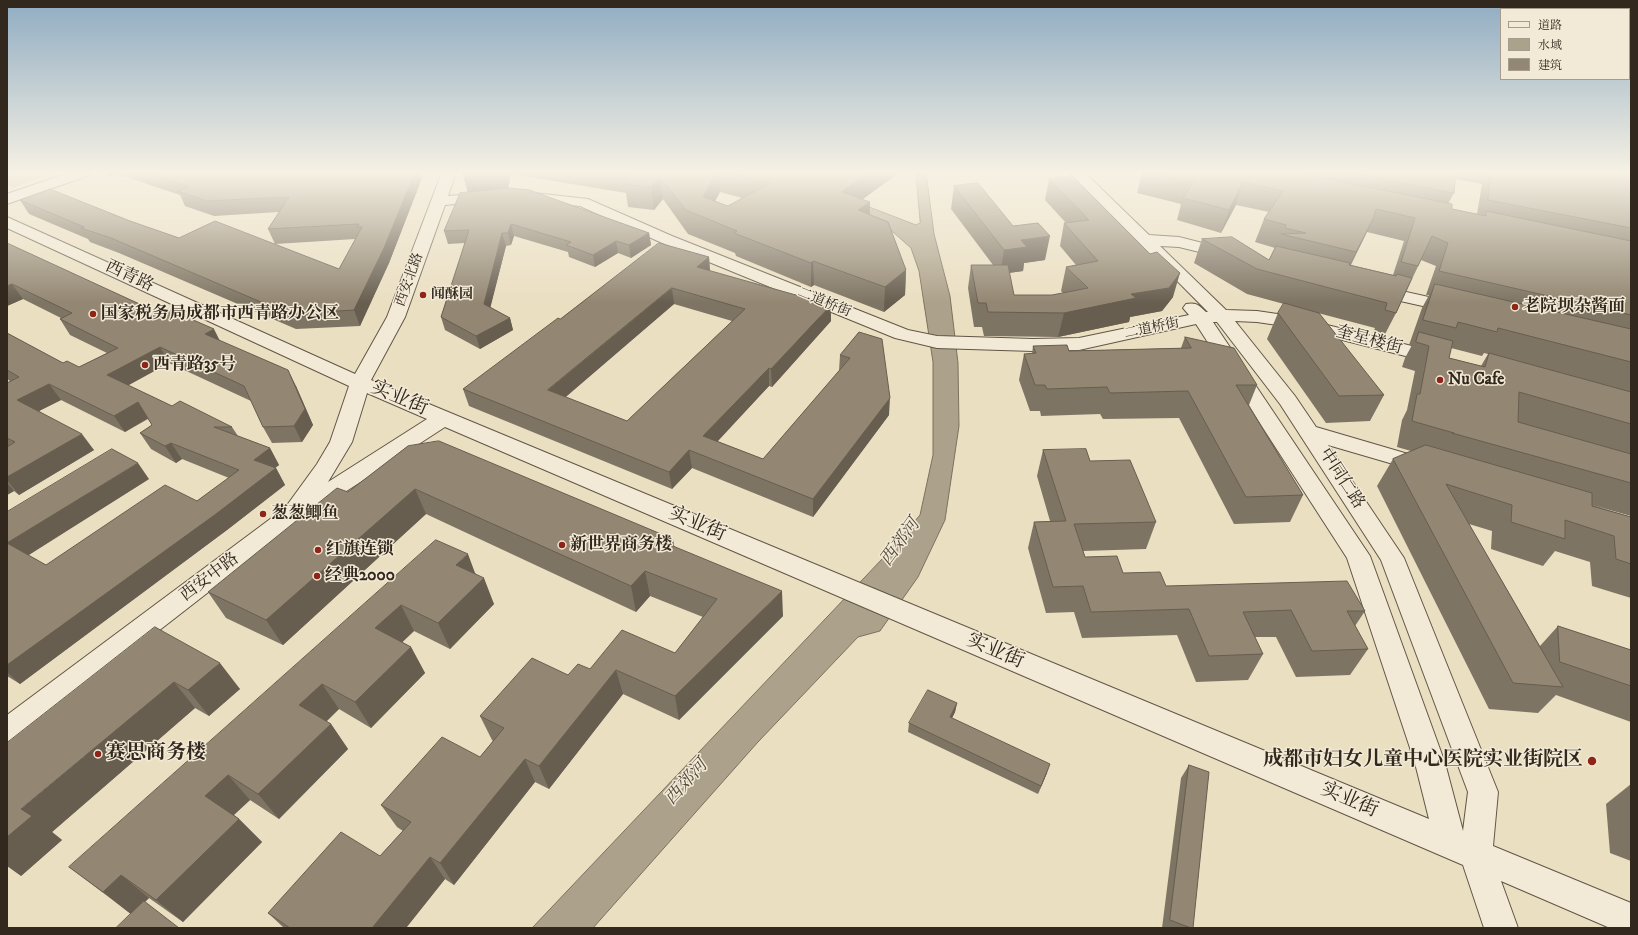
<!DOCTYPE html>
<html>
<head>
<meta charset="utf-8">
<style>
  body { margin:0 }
  #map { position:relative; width:1638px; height:935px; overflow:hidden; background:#ebdfc2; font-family:"IM FELL DW Pica","Noto Serif SC",serif }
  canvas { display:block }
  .frame { position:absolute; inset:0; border:8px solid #33281d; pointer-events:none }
  .legend { position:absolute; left:1500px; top:8px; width:130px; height:72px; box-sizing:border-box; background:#f2ead7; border:1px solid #a69c8d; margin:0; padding:5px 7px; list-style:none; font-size:12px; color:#33281d }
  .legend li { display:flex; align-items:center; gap:8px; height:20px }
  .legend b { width:20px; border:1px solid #a69c8d }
</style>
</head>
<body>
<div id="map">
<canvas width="1638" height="935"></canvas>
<div class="frame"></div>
<ul class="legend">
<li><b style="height:5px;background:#f2ead7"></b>道路</li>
<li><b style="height:11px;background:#aca18a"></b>水域</li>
<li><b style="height:11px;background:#938773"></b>建筑</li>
</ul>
</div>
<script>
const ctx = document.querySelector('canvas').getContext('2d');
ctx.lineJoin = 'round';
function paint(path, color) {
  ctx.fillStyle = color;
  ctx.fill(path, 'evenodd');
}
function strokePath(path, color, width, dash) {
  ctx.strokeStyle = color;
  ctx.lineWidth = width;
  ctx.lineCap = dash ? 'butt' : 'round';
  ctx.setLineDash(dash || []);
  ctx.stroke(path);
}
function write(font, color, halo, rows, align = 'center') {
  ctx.font = font + ' "IM FELL DW Pica","Noto Serif SC",serif';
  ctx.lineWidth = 3;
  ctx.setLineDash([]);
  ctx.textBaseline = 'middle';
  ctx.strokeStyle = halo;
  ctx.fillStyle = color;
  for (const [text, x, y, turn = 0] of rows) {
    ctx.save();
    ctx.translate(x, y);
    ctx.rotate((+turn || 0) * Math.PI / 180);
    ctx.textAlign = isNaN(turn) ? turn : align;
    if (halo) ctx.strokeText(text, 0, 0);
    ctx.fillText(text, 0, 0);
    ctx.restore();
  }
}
paint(new Path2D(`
  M7,172H55L13,188L7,185Z`), '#ccc0a6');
const water = new Path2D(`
  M916,172H926L934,234L950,296L958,363L959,426L945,520L918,577L880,631L858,637L758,742L593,928H532L883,558L920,515L933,455V362L919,271L911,248L893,232L861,216L820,188L916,225L920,223Z`);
paint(water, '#aca18a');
strokePath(water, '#7c715e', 1);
const minor = new Path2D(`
  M71,172H92L90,175L7,204V194Z
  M442,172H456L448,196L487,193L492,194L494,197L492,200L487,201L445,205L405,317L371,380L1429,819L1415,763L1347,558L1196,324L1079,350L1033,351L937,348L895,338L660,242L580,206L525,200L520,199L518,196L520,193L525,192L588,199L672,236L908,330L937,336L1033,339L1079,338L1189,315L1183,308L1186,304C1196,302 1199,305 1206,312H1208L1069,172H1084L1149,235L1179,237L1234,251L1236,254L1234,257L1228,259L1179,247L1160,246L1226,310L1257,311L1291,316L1444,354L1447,358L1444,362L1437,364L1291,327L1257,322L1235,321L1295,396L1316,427L1432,461L1435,466L1432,471L1424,473L1328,445L1404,558L1498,792L1493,846L1631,903V928H1610L1501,881L1518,928H1484L1463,865L445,427L311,514L304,516L301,520L17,741L7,745V715L285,508L317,464L330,442L349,386L7,228V217L355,374L387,317ZM1213,322H1217L1280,404L1381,560L1468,792L1463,831L1445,763L1370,556ZM367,393L427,419L328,482L352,442Z
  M1375,285L1460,304L1463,308L1460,312L1454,313L1369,294L1366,290L1369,286Z`);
strokePath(minor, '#615646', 2);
paint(minor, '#f2ead7');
paint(new Path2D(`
  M102,172H422L421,175L422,178L389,263L360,326L296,329L119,253L90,242L88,239L29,214L20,200L130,221L179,238L339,269L355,239L275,244L268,229L279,212L214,216L185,206L180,195L117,174L111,176Z
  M462,172H896V175L862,199L870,202V214L906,270L905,295L884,312L814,285L811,287L736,256L735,253L688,234L663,199L654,210L628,207L626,193L511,174L508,188L649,233L651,245L631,258L618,253L595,267L569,257L568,252L514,236L511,245L506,246L490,307L510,318L513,330L480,349L445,330L441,317L465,243L448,244L444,231L468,192ZM720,192L742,198L728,206L715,201Z
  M1142,172H1631V516L1592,505L1631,517V598L1592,586L1590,562L1555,551L1543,566L1491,549L1492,531L1469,524L1540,646L1558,626L1631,650V722L1556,695L1538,713L1489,709L1377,486L1393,459L1411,451L1397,447L1402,420L1407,410L1415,371L1402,367L1405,358L1412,345H1409L1422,308L1429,295H1426L1436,266L1421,260L1396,313L1383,338L1372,335L1375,328L1314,312L1384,395L1370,421L1326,423L1267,339L1278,313L1284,304L1247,294L1194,263L1202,239L1269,260L1275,248L1255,242L1264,219L1269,212L1236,205L1221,233L1177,220L1181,204L1137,193ZM1455,179L1482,184L1477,214L1452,209L1448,204L1454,193ZM1367,232L1404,241L1393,275L1351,265ZM1451,348L1482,356L1484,353L1488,354L1481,366L1449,358Z
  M1049,179L1173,297L1162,311L1130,317L1129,322L1058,337L984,336L982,327H974L968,288L971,265H993L951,209L954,186L1013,226L1045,260L1024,263L1023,271L1009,273L1014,295H1052L1063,293L1061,291L1066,267L1076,265L1060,246L1064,223H1066L1045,200Z
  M7,243L159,313L220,341L296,386L313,425L302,442L272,443L263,427L251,401L169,363L128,385L172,406L232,427L238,436L270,448L279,465L275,468H276L285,485L227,530L20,684L7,676V512L149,479L28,555L46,565L197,501L229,478L182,459L176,463L151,449L140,433L152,425L148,419L125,432L61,400L39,411L94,450L19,495L14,491L7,495V383L10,381L7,379V333L63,363L79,367L107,353L70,335L60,319L61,318L23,299L7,306Z
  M709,257L710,271L831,321L772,387L769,386L717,441L763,459L839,371L840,355L859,332L889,415L813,517L692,468L672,489L469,406L463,389L560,319ZM674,304L732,321L627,421L565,397Z
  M1185,337L1257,385L1249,405L1303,495L1290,522L1234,524L1179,418L1103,419L1100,414L1041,416L1040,411H1030L1019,380L1024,354H1032L1033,346L1069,351L1181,348Z
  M408,446L674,546L783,616L679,720L623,694L549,789L535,782L454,885L445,879L406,928H284L268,913L380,856L403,831L397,827L381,805L480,757L493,741L492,740L480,716L568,675L590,669L675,653L703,617L650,596L636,612L426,514L283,645L226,618L208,592L348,492Z
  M1043,450L1090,461L1156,522L1146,549L1083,551L1085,557L1123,573L1166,586L1365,611L1355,626L1368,649L1350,675L1296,677L1276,637H1255L1263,654L1248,680L1196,682L1177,635L1082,638L1074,612L1046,613L1028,548L1034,522L1050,521L1037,476Z
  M436,540L476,574L494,604L450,649L414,631L402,642L411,647L425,673L371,728L339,709L326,721L331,724L348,749L279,819L250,800L234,815L239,819L262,842L183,922L149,898L131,914L69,867Z
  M155,627L240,689L209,716L195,708L52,832L62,840L21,876Z
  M957,703L955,712L952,718L1047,773L1038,794L908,732L909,723Z
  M1189,765L1193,928H1162L1181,778Z
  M1631,784V861L1610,853L1606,804Z`), '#7e7463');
paint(new Path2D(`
  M109,172H116L117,174L111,176Z
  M415,172H422L421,175L422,178L389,263L360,326L354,310Z
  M462,172H511V174L508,189L468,193Z
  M717,172H719L720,192L706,218L703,197Z
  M870,172H896V175L841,215V192Z
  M660,177L663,199L654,210L651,187Z
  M1243,182L1236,205L1221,233L1229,210Z
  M870,202L869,225L858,210Z
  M1374,217L1363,240L1345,275L1356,252Z
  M511,224L514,236L511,245L508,233Z
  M502,233L506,246L488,317L484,304Z
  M649,233L651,245L631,258L629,245Z
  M1050,236L1045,260L1024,263L1023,271L1000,274L1004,250L1021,240Z
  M616,241L618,253L595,267L593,255Z
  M709,257L710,273L697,267Z
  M813,261L814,285L811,287V263Z
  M906,270L905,295L884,312L885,287Z
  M1180,273L1173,297L1162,311L1130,317L1129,322L1058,337L1064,313L1131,294Z
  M12,284L23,299L7,306V286Z
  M672,288L674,304L553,408L548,390Z
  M831,305V321L772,387L771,369Z
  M510,318L513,330L480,349L476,336Z
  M214,329L222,345L205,334Z
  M160,347L169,363L118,391L107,375Z
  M769,368V386L706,454L703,436Z
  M288,370L296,386L313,425L302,442L294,426Z
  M49,384L61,400L29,416L17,400Z
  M890,398L889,415L813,517V499Z
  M138,402L148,418L125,432L114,416Z
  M82,434L94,450L19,495L7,480V477Z
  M171,443L182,459L176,463L165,446Z
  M270,448L279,465L264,476L254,460Z
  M689,450L692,468L672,489L669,472Z
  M138,463L149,479L21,560L7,544V543Z
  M276,468L285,485L227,530L20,684L7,672V665Z
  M7,483L14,491L7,495Z
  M415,489L426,514L283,645L266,620Z
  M673,539L677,565L668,544Z
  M468,554L478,581L456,565Z
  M645,571L650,596L636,612L631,586Z
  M484,578L494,604L450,649L438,623Z
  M782,591L783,616L679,720L675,696Z
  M401,605L414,631L389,655L375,628Z
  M411,647L425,673L371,728L355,702Z
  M220,663L240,689L209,716L188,690Z
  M616,670L623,694L549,789L539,766Z
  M174,682L195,708L52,832L62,840L21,876L7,866V837L21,809Z
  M322,684L339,709L317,731L299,705Z
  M957,703L955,712L948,726L950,717Z
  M331,724L348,749L279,819L258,794Z
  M525,759L535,782L454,885L440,863Z
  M1050,764L1047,773L1038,794L1041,786Z
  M228,775L250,800L228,820L205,796Z
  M239,819L262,842L183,922L156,900Z
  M430,857L445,879L406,928H372Z
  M121,875L149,898L132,915L103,892Z`), '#675e50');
const building = new Path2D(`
  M145,172H415L384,248L354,310L289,314L111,238L81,228L84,227L20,200L50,189L130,221L179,238L215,221L339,269L362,227H357L359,224L268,229L289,197L207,201L178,191L189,187Z
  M629,172H717L703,197L728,206L770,183L728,172H870L841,192L870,202L858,210L888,222L906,270L885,287L813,261L811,263L734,233L737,231L686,210L660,177L651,187L624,184L634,173Z
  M1146,172H1293L1452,204V209L1486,216V211L1631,241V315L1439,271L1448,243L1432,236L1418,266L1401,262L1415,218L1376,209L1374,217L1356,252L1281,234L1306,233L1285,228L1286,225L1264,219L1283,191L1243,182L1229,210L1183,198L1193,182Z
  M1350,172H1456L1454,193Z
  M1492,172H1618L1631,174V228L1488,200Z
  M1072,176L1150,254L1157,252L1180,273L1169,288L1131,294L1136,298L1064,313L988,312L986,303H978L971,265H1008L1014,295H1052L1088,288L1066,267L1098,261L1064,223L1089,220L1049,179Z
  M978,183L1013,226L1038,223L1050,236L1021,240L1027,247L1004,250L954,186Z
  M511,188L529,190L649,233L629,245L616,241L593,255L566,245L571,242L511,224L508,233H502L484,304L510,318L476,336L441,317L469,230L444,231L460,193Z
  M1232,237L1269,260L1276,246L1350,263L1349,265L1396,276L1397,274L1412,278L1396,313L1385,310L1387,303L1257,269L1202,239Z
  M7,243L159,313L168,309L214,329L205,334L288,370L305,409L294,426L263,427L244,386L160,347L107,375L172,406L180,401L232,427H214L270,448L254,460L276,468L216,514L7,665V543L46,565L165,485L197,501L239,470L171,443L165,446L140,433L152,425L138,402L114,416L49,384L17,400L82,434L7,477V447L15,442L7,438V383L19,377L7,370V333L63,363L67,361L79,367L118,348L60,319L72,313L12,284L7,286Z
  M659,243L709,257L697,267L831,305L771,369L769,368L703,436L763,459L850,358L840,355L859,332L882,339L890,398L813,499L689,450L669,472L463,389L558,318L560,319ZM672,288L745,309L627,421L548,390Z
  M1435,284L1631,329V362L1498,328L1497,332L1458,322L1456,328L1423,320Z
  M1284,303L1319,313L1384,395L1339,396L1278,313Z
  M1419,332L1453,341L1449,358L1485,367L1489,353L1631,392V424L1519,392L1518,422L1631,454V483L1452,433H1454L1412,421L1417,394H1420L1429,346L1416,342Z
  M1185,337L1234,348L1257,385H1236L1303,495L1246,497L1188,391L1110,393L1107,387L1047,389L1045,385H1035L1024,354L1036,353L1033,346L1067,345L1069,351L1191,348Z
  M439,441L673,539L668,544L782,591L675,696L616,670L539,766L525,759L440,863L430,857L372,928H290L268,913L341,832L380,856L411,822L381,805L442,737L480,757L504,728L480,716L532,658L568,675L578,664L590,669L622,630L675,653L717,599L645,571L631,586L415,489L266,620L208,592L337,488L348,492L408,446Z
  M1426,445L1592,493V506L1631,517V564L1616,559L1614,536L1565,520V539L1511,522L1512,505L1446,484L1563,687L1513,683L1393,459Z
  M112,449L138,463L7,543V512Z
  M1086,449L1090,461L1130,460L1156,522L1074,524L1085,557L1117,556L1123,573L1160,572L1166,586L1347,581L1365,611H1347L1368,649L1312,651L1291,610L1243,612L1263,654L1209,656L1189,609L1091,612L1083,586L1053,587L1034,522L1066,521L1043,450Z
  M436,540L468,554L456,565L484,578L438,623L401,605L375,628L411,647L355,702L322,684L299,705L331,724L258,794L228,775L205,796L239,819L156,900L121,875L103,892L69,867Z
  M1558,626L1631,650V686L1560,662Z
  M155,627L220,663L188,690L174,682L21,809L32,816L7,837V743Z
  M928,690L957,703L950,717L1050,764L1041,786L909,723Z
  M1189,765L1209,772L1193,928H1191L1170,920Z
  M144,901L179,928H116Z`);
paint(building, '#938773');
strokePath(building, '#675e50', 1);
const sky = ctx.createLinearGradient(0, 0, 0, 303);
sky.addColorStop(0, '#90acc2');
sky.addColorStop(0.57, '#f6f1e4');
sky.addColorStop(1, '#f6f1e400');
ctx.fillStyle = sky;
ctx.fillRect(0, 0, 1638, 303);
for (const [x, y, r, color] of [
  [423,295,4,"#8f2418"],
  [1515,307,4,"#8f2418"],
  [93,314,4,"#8f2418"],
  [145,365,4,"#8f2418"],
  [1440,380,4,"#8f2418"],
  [263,514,4,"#8f2418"],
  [562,545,4,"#8f2418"],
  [318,550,4,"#8f2418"],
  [317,576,4,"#8f2418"],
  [98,754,4,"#8f2418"],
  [1592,761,5,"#8f2418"]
]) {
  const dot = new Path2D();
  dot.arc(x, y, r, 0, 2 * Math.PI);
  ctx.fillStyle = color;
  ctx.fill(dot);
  strokePath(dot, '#f2ead7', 1.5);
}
write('14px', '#33281d', '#f2ead7', [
  ["西安北路",410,280,-70],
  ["二道桥街",824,303,22],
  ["二道桥街",1152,329,-12]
]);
write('bold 14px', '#33281d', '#f2ead7', [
  ["闻酥园",431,295]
], 'left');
write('17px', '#33281d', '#f2ead7', [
  ["西青路",129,277,25],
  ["奎星楼街",1369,341,15],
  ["中同仁路",1341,479,57],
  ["西安中路",210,578,-37]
]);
write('bold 17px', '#33281d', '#f2ead7', [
  ["老院坝杂酱面",1523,307],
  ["国家税务局成都市西青路办公区",101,314],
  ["西青路35号",153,365],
  ["Nu Cafe",1448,380],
  ["葱葱鲫鱼",271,514],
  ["新世界商务楼",570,545],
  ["红旗连锁",326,550],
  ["经典2000",325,576]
], 'left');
write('italic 18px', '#574c3e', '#f2ead7', [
  ["西郊河",901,543,-54],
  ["西郊河",687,783,-48]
]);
write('20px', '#33281d', '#f2ead7', [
  ["实业街",399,399,23],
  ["实业街",697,525,23],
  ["实业街",995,652,23],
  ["实业街",1349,801,23]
]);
write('bold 20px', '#33281d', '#f2ead7', [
  ["赛思商务楼",106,754],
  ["成都市妇女儿童中心医院实业街院区",1583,761,"right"]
], 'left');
</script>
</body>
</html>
